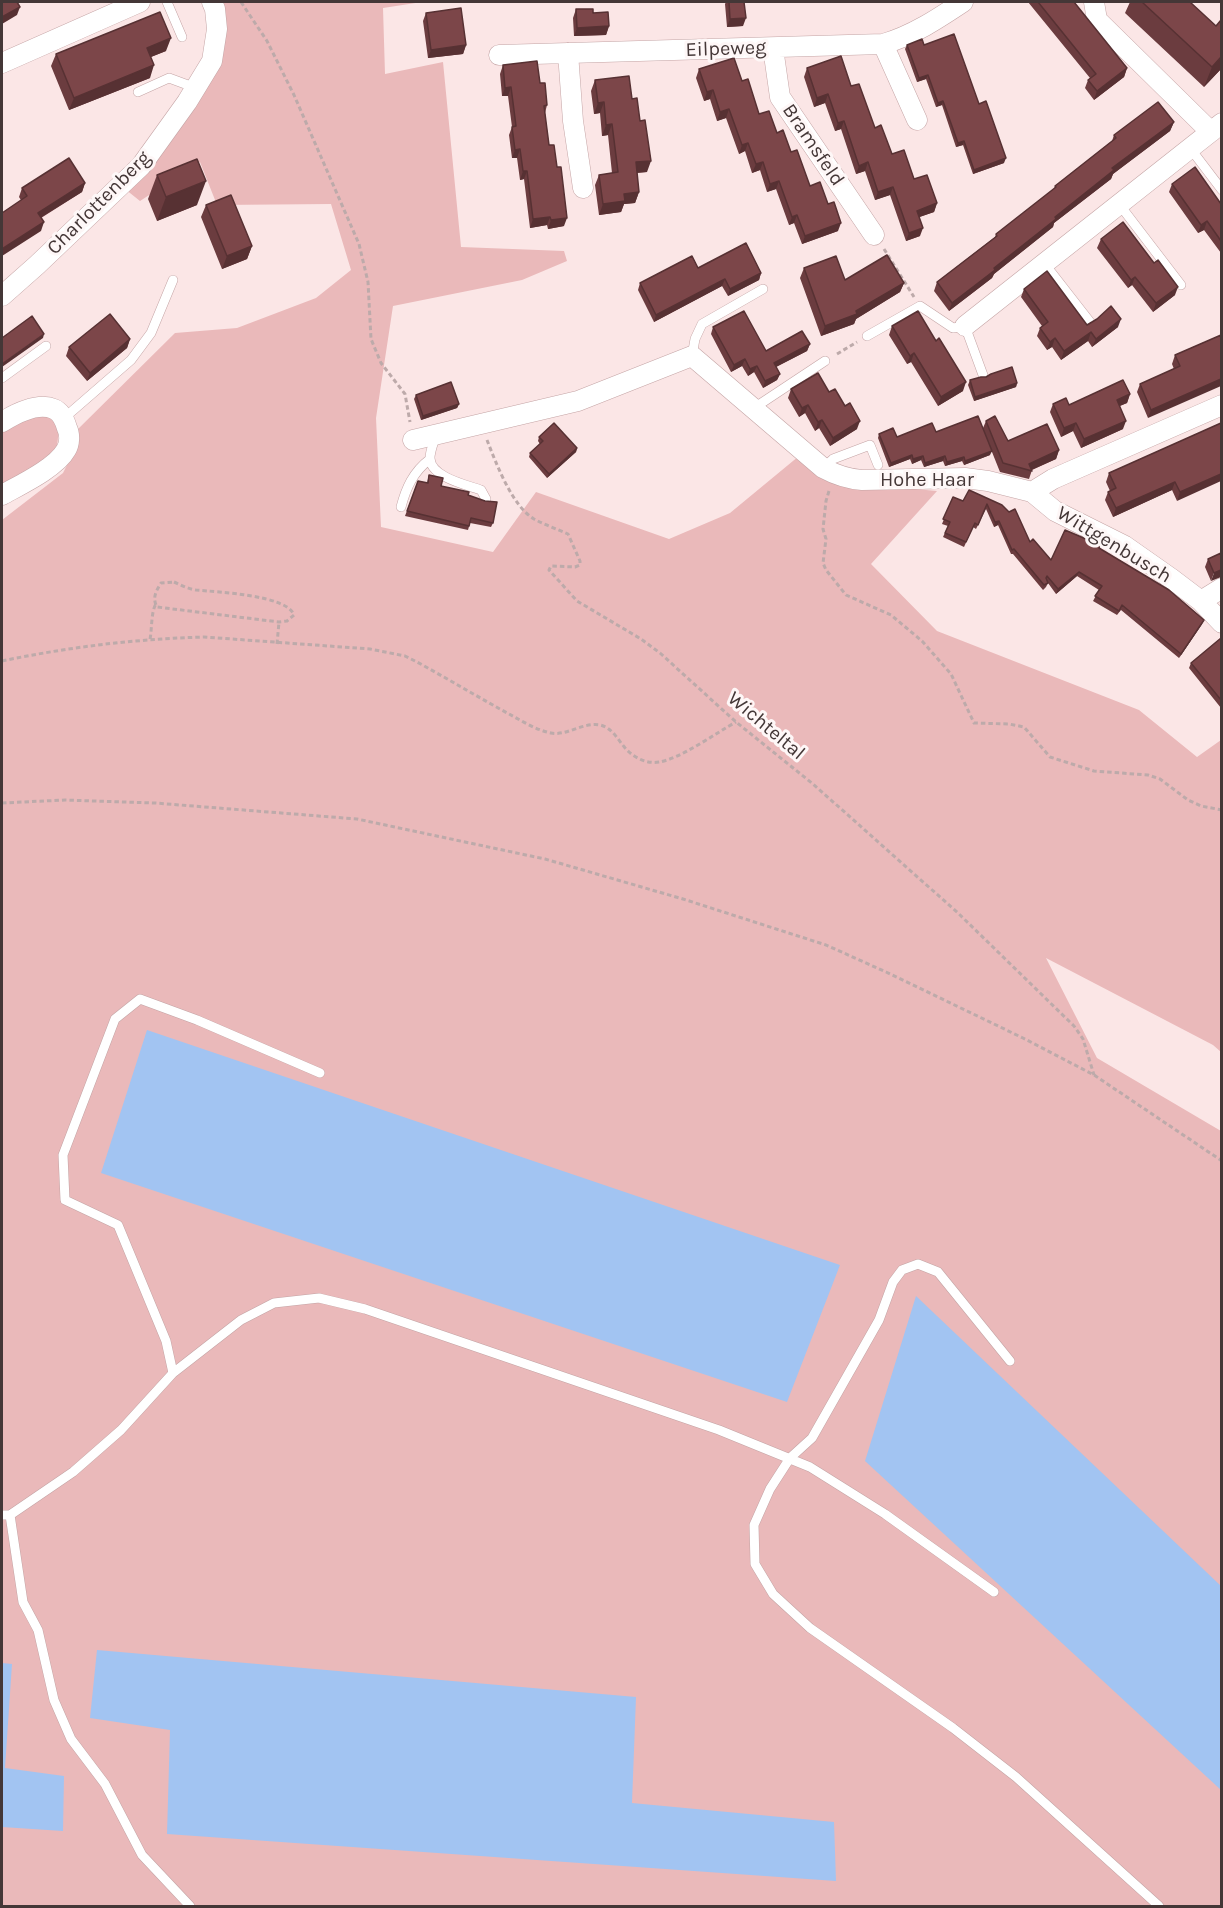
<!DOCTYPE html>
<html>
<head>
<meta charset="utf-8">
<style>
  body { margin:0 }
  #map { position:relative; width:1223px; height:1908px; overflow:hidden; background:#fbe6e6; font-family:Karla,sans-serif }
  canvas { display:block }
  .frame { position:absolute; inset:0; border:3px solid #443737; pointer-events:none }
</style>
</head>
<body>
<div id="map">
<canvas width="1223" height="1908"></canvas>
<div class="frame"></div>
</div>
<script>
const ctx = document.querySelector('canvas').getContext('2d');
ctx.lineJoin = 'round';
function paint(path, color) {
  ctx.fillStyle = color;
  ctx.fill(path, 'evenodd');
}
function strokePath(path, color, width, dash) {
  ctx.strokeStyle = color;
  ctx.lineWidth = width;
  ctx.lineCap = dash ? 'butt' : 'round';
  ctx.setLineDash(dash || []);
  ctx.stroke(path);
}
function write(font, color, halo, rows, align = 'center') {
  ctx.font = font + ' Karla,sans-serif';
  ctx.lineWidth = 6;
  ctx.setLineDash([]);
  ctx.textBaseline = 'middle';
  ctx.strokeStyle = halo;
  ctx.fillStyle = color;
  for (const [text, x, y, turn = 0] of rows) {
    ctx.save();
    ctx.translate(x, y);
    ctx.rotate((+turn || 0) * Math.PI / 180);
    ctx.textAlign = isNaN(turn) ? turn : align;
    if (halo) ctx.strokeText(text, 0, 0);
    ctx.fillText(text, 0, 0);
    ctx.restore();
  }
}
paint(new Path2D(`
  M215,2H422L383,8L385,74L443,62L461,247L564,251L567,261L522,280L393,306L376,418L381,527L493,552L536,492L669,539L730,513L799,456L827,481L937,491L871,564L937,631L1139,710L1197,757L1221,740V1052L1213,1045L1046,958L1097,1058L1221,1131V1906H2V520L63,473L72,455L74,433L175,333L237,328L316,298L351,270L331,204L217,205L200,162L140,201L125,189L170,142L189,105L220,61Z
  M36,413L56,419L59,429L56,455L2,491V429Z`), '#eab9ba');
paint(new Path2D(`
  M147,1030L840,1265L787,1402L101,1173Z
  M916,1296L1221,1586V1790L865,1461Z
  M97,1650L636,1697L632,1803L834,1822L836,1881L167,1834L170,1730L90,1718Z
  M2,1663L12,1664L5,1768L64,1776L63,1831L2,1827Z`), '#a2c4f2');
const lane = new Path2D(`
  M167,2L182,37
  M138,92L169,78L196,88
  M1190,148L1222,190
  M1119,204L1181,285
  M1044,263L1090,322
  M867,336L920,306L953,328L965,326L983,375
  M692,356L695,339L702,324L763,289
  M2,378L46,346
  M754,408L825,361
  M63,419L131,360L151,333L173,280
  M436,434C434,442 430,451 430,458C430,477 467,485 481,490L486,499
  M823,468L833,459L870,445L878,465
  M401,507C406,488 413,472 430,459
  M1010,1361L938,1272L918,1264L902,1270L893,1282L879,1320L812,1438L790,1458L770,1489L754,1525L755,1564L773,1594L810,1628L953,1728L1016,1777L1159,1906
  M173,1373L241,1320L274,1303L319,1298L365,1309L719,1430L810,1467L885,1514L994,1592
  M2,1515H10L73,1472L121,1430L173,1373L166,1341L118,1225L65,1200L63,1155L115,1019L140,999L197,1020L320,1073
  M10,1515L23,1602L38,1630L54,1700L71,1739L105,1784L142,1855L190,1906`);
const street = new Path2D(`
  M1094,2L1097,20L1211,132
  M883,44L917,120
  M773,48L780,97L874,235
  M568,53L573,121L583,188
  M499,55L883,44C912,36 939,18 963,2
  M2,63L140,2
  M2,296L37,265L141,166L187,102L212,61L217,29L215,9L212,2
  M965,326L1222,123
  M2,422C15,414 38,402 54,409C61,412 65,421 67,428C70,434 70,444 66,450C56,468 20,485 2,495
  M413,440L578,401L692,356L823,468C836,475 847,479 862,480L965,478L988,481L1032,492L1053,479L1222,405
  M1032,492L1055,511L1125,546L1172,579L1201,601L1222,623
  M1201,601L1222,588`);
strokePath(lane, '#c4a4a5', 10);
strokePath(street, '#c4a4a5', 21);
strokePath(new Path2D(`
  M241,2L267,41L294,95L359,244L368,282L371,339L381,363L405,394L410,422
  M884,249L914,297
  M837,354L857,342
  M487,440C496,463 512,506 534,519C545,525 557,529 568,534L580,561V565L575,567L551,566L549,570L577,601L641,639L660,653L736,722L813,784L958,913L1074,1026L1083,1039L1094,1075
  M829,491L826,501L823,529L826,539L823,563L826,570L846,595L891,615L922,641L951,674L974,723L1009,724L1024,727L1050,757L1094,771L1148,775L1160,779L1188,800L1201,806L1222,810
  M174,582C181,585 188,589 196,590C217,592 287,595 294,615L287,621L279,622L157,607C152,598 156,591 161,583Z
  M150,639C152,630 151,611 156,604
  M277,644L279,622
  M2,661C69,647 135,639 204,637L370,649L405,656L417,662C448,679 478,697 509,714C522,721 536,730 551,733C567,736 583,722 600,725C614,728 619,743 629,752C637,759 648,764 659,762C680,759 716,733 736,722
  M2,803L65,800L155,803L357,819L545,859L683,899L826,945L886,972L1023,1038L1094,1075L1222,1161`), '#bdaaaa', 3, [4.5, 3]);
strokePath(lane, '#fff', 9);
strokePath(street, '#fff', 20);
paint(new Path2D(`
  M726,2H744L743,26L727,27L725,4Z
  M1028,2H1074L1127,68L1124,77L1094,100L1085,88L1088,80L1090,78Z
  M1130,2H1190L1221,69L1204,87L1125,13Z
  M576,9L593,13L609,26L606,35L574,36L573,18Z
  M426,13L466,45L463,54L428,58L423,21Z
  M907,45H924L979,104L1004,163L973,174L963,145L956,147L942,105L936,107L926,79L917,82L905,49Z
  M166,51L151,57L150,78L69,110L51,66L56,54Z
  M503,65L540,83L547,105L545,113L549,145L564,226L548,229L547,225L530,228L524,179L520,180L517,158H512L509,135L512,127L508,96H502L500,74Z
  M807,68L851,86L875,128L892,154L914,179L937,203L934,212L919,217L920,236L906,241L890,195L875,200L865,171L856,174L841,129L835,131L825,103L814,107L804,77Z
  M699,69L742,81L759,114L777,133L791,152L810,186L838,231L802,244L794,223L789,225L776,189L767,192L760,170L752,173L745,151L739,154L726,118L717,121L710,99L704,101L696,78Z
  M595,80L632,99L647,172L637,173L639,192L635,203L624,204L621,212L599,215L595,185L599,175L612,173L608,135L602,136L600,113L594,114L591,91Z
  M1174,122L1170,131L1113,174L1111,179L1054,223L1053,227L994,274L992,278L949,311L934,291L937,282L995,237L996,234L1054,189L1055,186L1112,141L1114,135Z
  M157,175L197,205L157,221L148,199Z
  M85,183L82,192L41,218V231L19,197L22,188Z
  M1172,184L1221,204V253L1204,230L1198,233L1169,192Z
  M206,205L252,246L247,259L222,269L201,217Z
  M1101,239L1154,263L1175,295L1153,312L1132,285L1128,288L1097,248Z
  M698,268L761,273L759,280L728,296L722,286L654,322L638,290L640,283Z
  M804,268L845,280L904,283L900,292L856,319L854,324L821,336L800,278Z
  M1024,289L1087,325L1118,327L1092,347L1088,341L1061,360L1052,347L1047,350L1037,336L1040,328L1042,326L1021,297Z
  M892,326L963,391L938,406L911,362L907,364L889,335Z
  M713,327L766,351L810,344L807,351L776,367L780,374L777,380L763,388L754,372L748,376L742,366L731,372L711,334Z
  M1221,335L1148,418L1137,392L1140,384L1174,369L1172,364L1175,355Z
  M130,339L127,348L87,381L66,356L69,347Z
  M986,377L1017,383L1016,387L974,401L968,385L970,380Z
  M791,389L829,392L845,406L857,429L830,446L819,428L815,431L805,413L799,417L788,398Z
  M1130,394L1127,403L1120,406L1123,429L1081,448L1073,431L1061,437L1050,412L1053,404L1069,405Z
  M416,395L459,404L457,408L421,420L414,399Z
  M986,421L1008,441L1059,450L1056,459L1032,470L1029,479L1000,472L990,447V455L964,465L962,461L945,466L943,461L924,467L921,460L912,464L910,459L889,467L878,438L879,434L897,437L983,428Z
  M1221,423L1177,501L1172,490L1113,517L1105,500L1108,492L1110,491L1106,482L1109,473Z
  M539,437L577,448L576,452L547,478L529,457L530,453L540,444L538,441Z
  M429,475L441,486L468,495L493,523L491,527L470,523L468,530L405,516L418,481L427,483Z
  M953,497L963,501L1002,505L1030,542L1051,560L1099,548L1202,624L1179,658L1121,610L1117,615L1093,601L1099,590L1077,576L1056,594L1048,583L1046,587L1043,590L1013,554H1011L998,525L994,527L986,509L976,529L973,527L964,547L943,537L948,526L942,524Z
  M1221,553L1211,581L1205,567L1208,559Z
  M1221,638V708L1189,668L1191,663Z`), '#6b3c3f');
paint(new Path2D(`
  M20,7L17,15L2,24V17Z
  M746,18L743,26L727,27L730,19Z
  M609,26L606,35L574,36L577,28Z
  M171,38L166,51L143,60L147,48Z
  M466,45L463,54L428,58L431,50Z
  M1221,57V69L1204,87L1212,67Z
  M154,65L150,78L69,110L74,98Z
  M1127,68L1124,77L1094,100L1097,91Z
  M928,75L926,79L917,82L919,78Z
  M511,87L508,96H502L505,88Z
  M713,90L710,99L704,101L707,92Z
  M828,94L825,103L814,107L817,98Z
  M943,101L942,105L936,107L938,103Z
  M604,102L600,113L594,114L598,103Z
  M729,109L726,118L717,121L720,112Z
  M844,121L841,129L835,131L838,123Z
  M1174,122L1170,131L1113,174L1111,179L1054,223L1053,227L994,274L992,278L949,311L952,303L1112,168Z
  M612,124L608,135L602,136L606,125Z
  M964,141L963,145L956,147L958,143Z
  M748,143L745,151L739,154L742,145Z
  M520,149L517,158H512L515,150Z
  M1006,158L1004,163L973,174L974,170Z
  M651,161L647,172L632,173L636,162Z
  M763,162L760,170L752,173L756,164Z
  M868,162L865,171L856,174L859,166Z
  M523,171H527L524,179L520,180Z
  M206,181L197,205L157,221L166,197Z
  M779,181L776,189L767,192L770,184Z
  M85,183L82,192L35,221L38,213Z
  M893,187L890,195L875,200L878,192Z
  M639,192L635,203L624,204L621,212L599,215L603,204L624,194Z
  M937,203L934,212L914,219L917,211Z
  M797,215L794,223L789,225L792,217Z
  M550,217L547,225L530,228L533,219Z
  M567,218L564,226L548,229L551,220Z
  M1207,221L1204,230L1198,233L1201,225Z
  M44,222L41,231L2,256V249Z
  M841,223L838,231L802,244L805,236Z
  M923,228L920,236L906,241L909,233Z
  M252,246L247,259L222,269L227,256Z
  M761,273L759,280L728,296L730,289Z
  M1135,277L1132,285L1128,288L1131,280Z
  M725,279L722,286L654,322L656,315Z
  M904,283L900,292L856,319L854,324L821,336L825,326L856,311Z
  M1178,287L1175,295L1153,312L1156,303Z
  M1121,319L1118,327L1092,347L1096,339Z
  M1091,332L1088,341L1061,360L1064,351Z
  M44,334L43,338L2,367V364Z
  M1055,338L1052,347L1047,350L1050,342Z
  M130,339L127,348L87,381L90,373Z
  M810,344L807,351L772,369L774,363Z
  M914,353L911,362L907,364L910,356Z
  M745,359L742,366L731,372L734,365Z
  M757,366L754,372L748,376L750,369Z
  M780,374L777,380L763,388L765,381Z
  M1221,379V386L1148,418L1151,410Z
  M966,382L963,391L938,406L941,397Z
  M1017,383L1016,387L974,401L975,397Z
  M1130,394L1127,403L1114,408L1117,400Z
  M459,404L457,408L421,420L423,416Z
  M808,405L805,413L799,417L802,408Z
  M822,420L819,428L815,431L818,422Z
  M860,421L857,429L830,446L833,438Z
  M1126,421L1123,429L1081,448L1084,439Z
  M1076,423L1073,431L1061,437L1064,428Z
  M577,448L576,452L547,478L549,474Z
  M1059,450L1056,459L1031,470L1029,464Z
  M992,451L990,455L964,465L965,461Z
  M912,455L910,459L889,467L891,463Z
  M923,456L921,460L912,464L913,459Z
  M945,456L943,461L924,467L925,463Z
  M964,457L962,461L945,466L947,462Z
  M1221,474V481L1177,501L1180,492Z
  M1175,482L1172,490L1113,517L1116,508Z
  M999,521L998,525L994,527L995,522Z
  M1221,570V577L1211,581L1214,573Z
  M1079,572L1077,576L1056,594L1058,589Z
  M1204,620L1202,624L1179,658L1181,654Z`), '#573133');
const building = new Path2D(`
  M2,2H17L20,7L2,17Z
  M729,2H744L746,18L730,19Z
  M1038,2H1074L1127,68L1097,91L1088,80L1096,74Z
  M1142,2H1190L1216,26L1221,20V57L1212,67Z
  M461,8L466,45L431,50L426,13Z
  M576,9H593V13L608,12L609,26L577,28Z
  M160,12L171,38L147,48L154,65L74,98L56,54Z
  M954,34L979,104L986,101L1006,158L974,170L964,141L958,143L943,101L938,103L928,75L919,78L907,45L922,39L924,45Z
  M841,56L851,86L859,84L875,128L881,125L892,154L904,150L914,179L927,175L937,203L917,211L923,228L909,233L893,187L878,192L868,162L859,166L844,121L838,123L828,94L817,98L807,68Z
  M734,58L742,81L748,79L759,114L769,111L777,133L783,130L791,152L797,150L810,186L820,182L828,204L834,202L841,223L805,236L797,215L792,217L779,181L770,184L763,162L756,164L748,143L742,145L729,109L720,112L713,90L707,92L699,69Z
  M537,61L540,83H545L547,105L544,106L549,145H554L557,167H561L567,218L551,220L550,217L533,219L527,171H523L520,149L515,150L512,127L516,126L511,87L505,88L503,65Z
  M629,76L632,99L637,98L640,121L645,120L651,161L636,162L639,192L624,194L625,201L603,204L599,175L618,172L612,124L606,125L604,102L598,103L595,80Z
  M1158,102L1174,122L1112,168L1114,170L1055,217L1056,219L994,268L995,270L952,303L937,282L997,236L996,234L1056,187L1055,186L1116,138L1114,135Z
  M69,158L85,183L38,213L44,222L2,249V213L27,196L22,188Z
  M197,159L206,181L166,197L157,175Z
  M1195,167L1221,204V241L1207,221L1201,225L1172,184Z
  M231,195L252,246L227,256L206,205Z
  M1123,222L1154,263L1158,260L1178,287L1156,303L1135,277L1131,280L1101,239Z
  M746,243L761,273L730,289L725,279L656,315L640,283L692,256L698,268Z
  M887,255L904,283L856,311L857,314L825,326L804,268L836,256L845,280Z
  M1047,271L1087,325L1097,319L1111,306L1121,319L1096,339L1091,332L1064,351L1055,338L1050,342L1040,328L1048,322L1024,289Z
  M744,311L766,351L802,331L810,344L774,363L780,374L765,381L757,366L750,369L745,359L734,365L713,327Z
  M918,311L936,341L939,338L966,382L941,397L914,353L910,356L892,326Z
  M110,314L130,339L90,373L69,347Z
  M32,316L44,334L2,364V338Z
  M1221,335V379L1151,410L1140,384L1180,366L1175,355Z
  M1012,367L1017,383L975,397L970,380L981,377H986L991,374Z
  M818,373L829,392L835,389L845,406L850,403L860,421L833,438L822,420L818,422L808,405L802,408L791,389Z
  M1123,380L1130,394L1117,400L1126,421L1084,439L1076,423L1064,428L1053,404L1066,398L1069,405Z
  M451,382L459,404L423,416L416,395Z
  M978,416L992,451L965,461L964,457L947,462L945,456L925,463L923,456L913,459L912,455L891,463L879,434L893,428L897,437L932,423L936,432Z
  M995,416L1008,441L1047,424L1059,450L1029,464L1032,471L1003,463L986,421Z
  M554,423L577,448L549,474L530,453L543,441L539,437Z
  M1221,423V474L1180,492L1175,482L1116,508L1108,492L1116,488L1109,473Z
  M429,475L443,478L441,486L469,492L468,495L485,501L497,502L493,523L471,518L469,526L407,511L418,481L428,483Z
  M969,490L1002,505L1009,512L1015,509L1030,542L1033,539L1051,560L1065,530L1100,545L1099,548L1169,590L1204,620L1181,654L1122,605L1119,611L1095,596L1102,586L1079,572L1058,589L1047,576L1046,578L1048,583L1044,585L1014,549L1012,550L999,521L995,522L987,504L978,525L975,523L966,542L945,533L950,522L943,519L953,497L963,501Z
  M1221,553V570L1214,573L1208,559Z
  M1221,638V700L1191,663Z`);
paint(building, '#7c4649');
strokePath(building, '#573133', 1.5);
write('20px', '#443737', '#fef7f7', [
  ["Eilpeweg",726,49,-2],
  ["Bramsfeld",813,145,56],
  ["Charlottenberg",99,203,-45],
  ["Hohe Haar",927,480],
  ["Wittgenbusch",1114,545,31],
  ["Wichteltal",766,726,40]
]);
</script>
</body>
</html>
